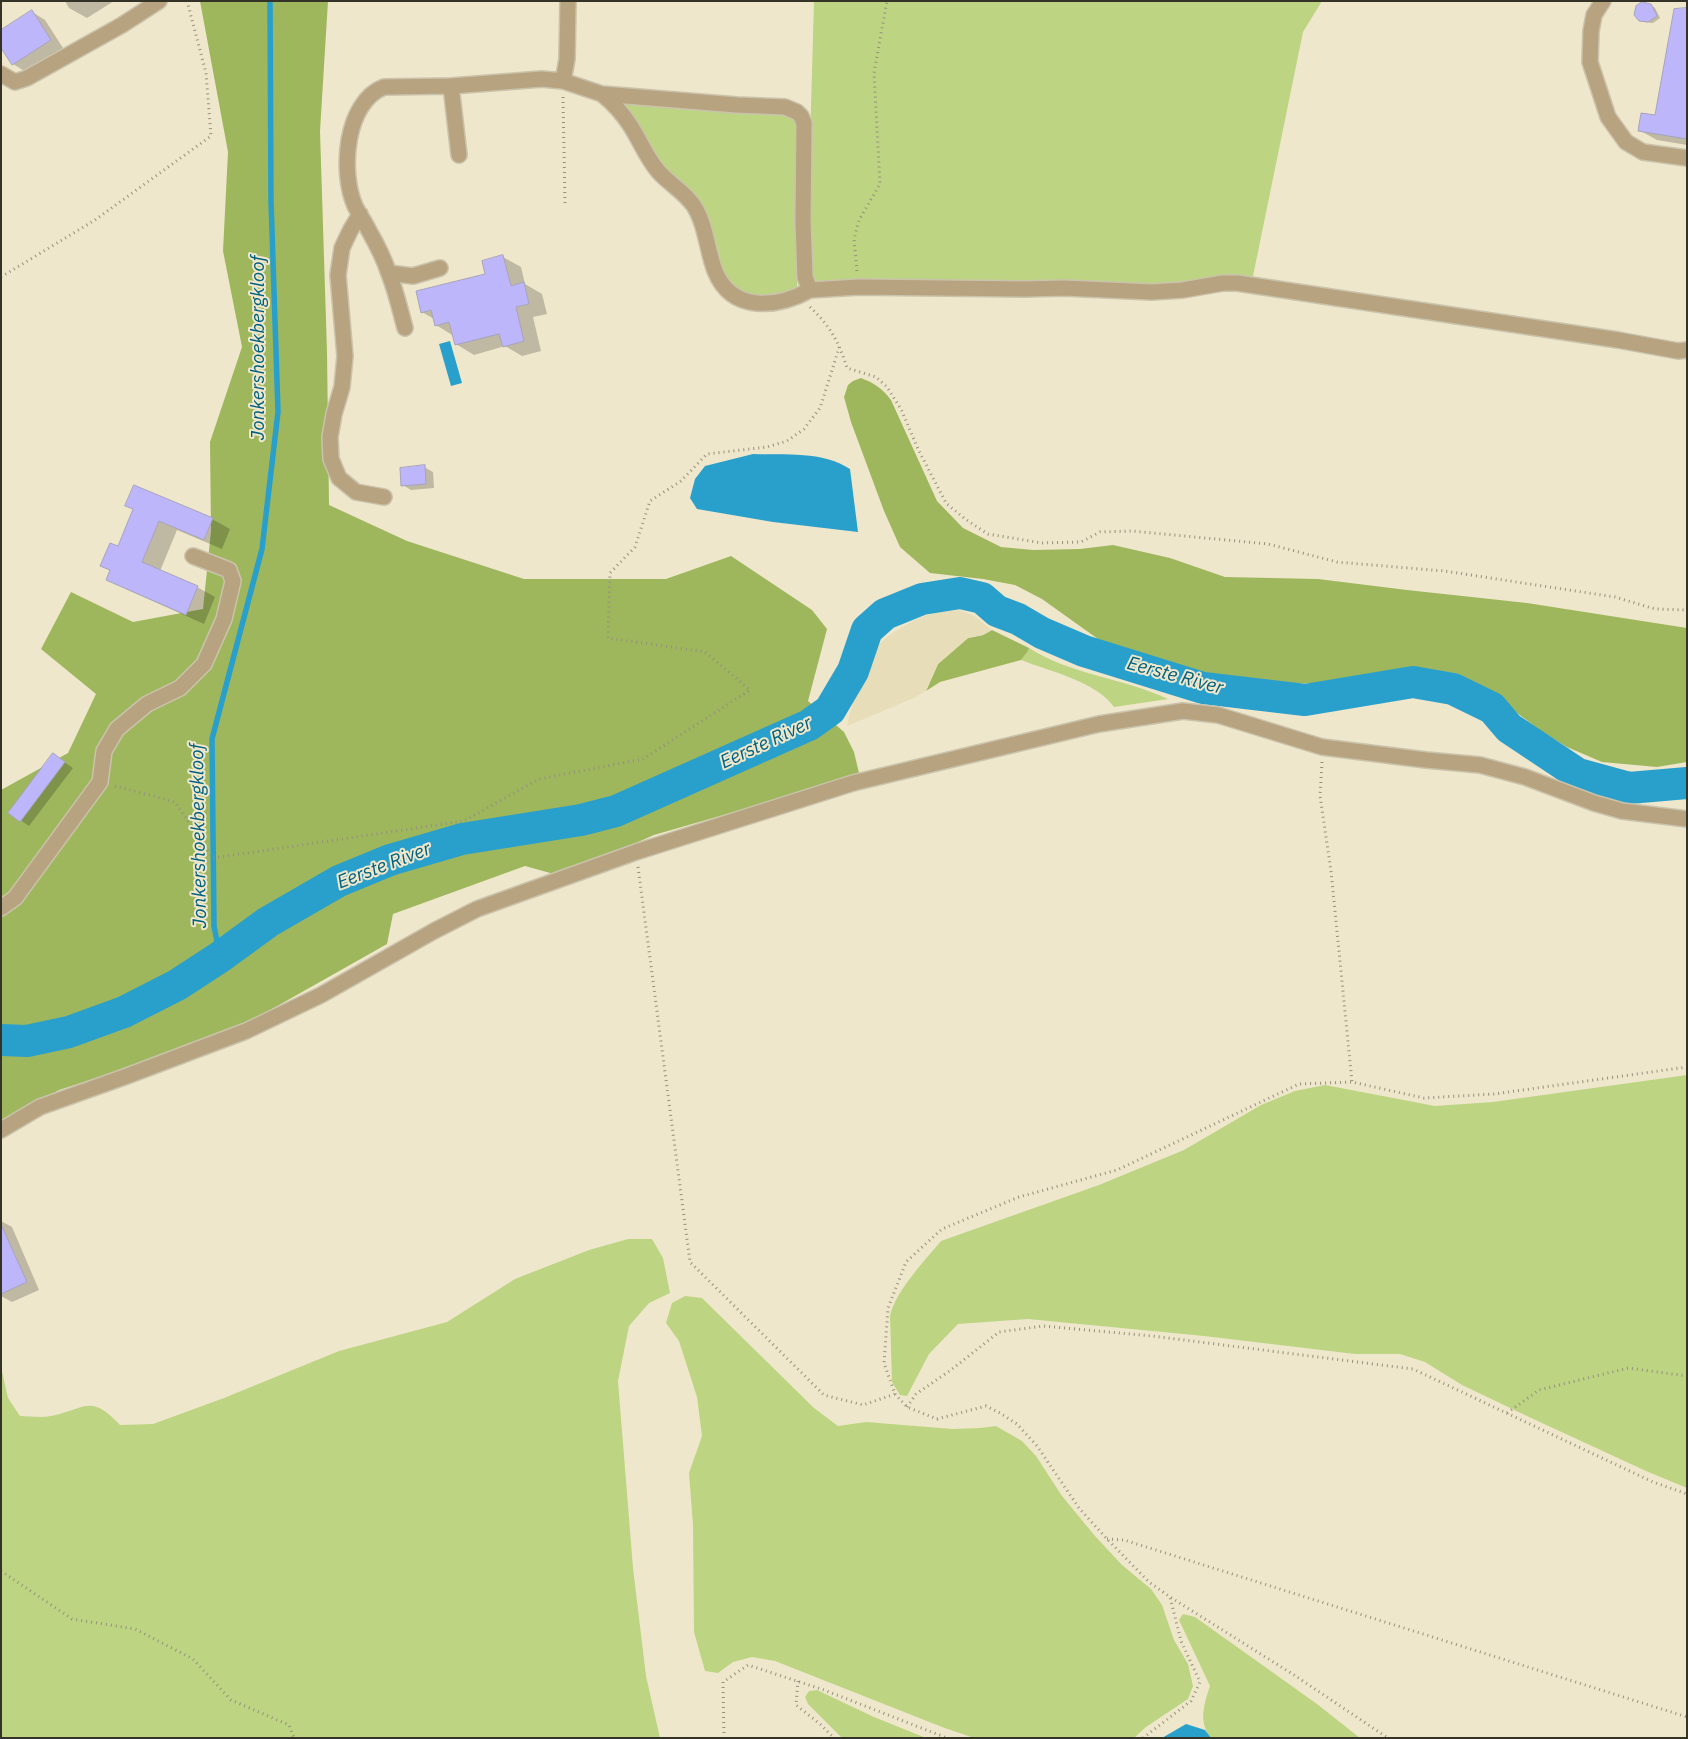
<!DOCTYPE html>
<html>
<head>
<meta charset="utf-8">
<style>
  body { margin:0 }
  #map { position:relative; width:1688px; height:1739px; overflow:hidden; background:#efe7cc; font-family:"IBM Plex Sans",sans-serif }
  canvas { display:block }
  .frame { position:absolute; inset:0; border:2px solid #353228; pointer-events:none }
</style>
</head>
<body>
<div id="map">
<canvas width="1688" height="1739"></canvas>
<div class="frame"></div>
</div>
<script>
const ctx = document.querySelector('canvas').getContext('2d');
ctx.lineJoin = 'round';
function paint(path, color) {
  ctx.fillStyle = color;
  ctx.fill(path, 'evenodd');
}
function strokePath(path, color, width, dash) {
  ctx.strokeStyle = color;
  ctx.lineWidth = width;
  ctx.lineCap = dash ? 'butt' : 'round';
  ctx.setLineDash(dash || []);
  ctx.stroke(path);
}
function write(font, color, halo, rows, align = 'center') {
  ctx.font = font + ' "IBM Plex Sans",sans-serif';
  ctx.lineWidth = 4;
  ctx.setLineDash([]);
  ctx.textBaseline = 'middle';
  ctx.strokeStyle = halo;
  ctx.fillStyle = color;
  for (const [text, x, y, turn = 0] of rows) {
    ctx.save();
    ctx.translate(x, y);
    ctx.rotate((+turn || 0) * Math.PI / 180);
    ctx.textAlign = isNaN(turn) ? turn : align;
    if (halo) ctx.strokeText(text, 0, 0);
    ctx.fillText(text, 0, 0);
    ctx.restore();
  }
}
paint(new Path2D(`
  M814,1H1322L1303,32L1252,281L1175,287L815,284L809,272L807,249Z
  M619,102L790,113L796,118L800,128L797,290L777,299L743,295L726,279L718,262L707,228L658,166Z
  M1029,648C1071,675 1124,678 1168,699L1114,707C1097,682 1049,671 1021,660L1028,651Z
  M1687,1075V1488L1646,1471L1529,1417L1462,1385L1425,1362L1400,1354H1355L1204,1336L1028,1319L958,1324L929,1354L907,1396L900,1395L892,1382L890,1316C895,1292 925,1260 941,1241L1099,1185L1184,1150L1261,1105L1295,1091L1325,1085L1435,1106L1493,1102Z
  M628,1239H652L663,1258L670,1293L649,1303L629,1326L618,1381L633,1568L646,1676L660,1738H1L2,1371L8,1398L20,1416C30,1416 41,1418 51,1416C86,1409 90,1393 120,1425L153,1424L224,1398L339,1351L447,1322L515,1279L589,1250Z
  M685,1296L702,1298L814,1408L838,1426L866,1422L953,1429L980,1428L996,1426L1022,1441L1036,1456L1062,1496L1095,1536L1122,1565L1151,1589L1162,1605L1174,1640L1188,1664L1193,1686L1188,1699L1146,1727L1134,1738H974L942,1727L775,1661L752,1657L733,1662L718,1673L705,1671L694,1632L693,1525L689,1473L702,1436L697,1397L679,1341L666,1323L672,1303Z
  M1183,1614L1195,1617L1317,1704L1360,1738H1211C1198,1722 1204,1704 1210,1686L1179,1620Z
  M817,1690L874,1717L926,1738H842L808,1704L805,1697L809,1691Z`), '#bdd582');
paint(new Path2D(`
  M200,1H328L320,131L327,352L329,505L407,541L524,579H666L731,556L812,610L827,629L808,701L844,732L854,752L859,773L772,801L654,835L561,876L525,866L393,914L387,944L242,1026L124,1069L59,1090L1,1123V790L68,753L96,694L41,649L71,592L133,622L203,609L211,531L210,442L242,347L223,251L228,152Z
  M861,378C874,383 882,388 891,400L937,501L963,528L1001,547L1033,550L1080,549L1113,545L1170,558L1225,577L1318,579L1407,590L1527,603L1687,628V762L1657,767L1602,762L1567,747L1541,731L1488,691L1457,674L1433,670L1417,669L1388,671L1326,683L1281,684L1226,678L1155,663L1098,639L1042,599L1015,585L983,579L930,573L900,547L884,511L851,422L844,397L848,385L853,381Z
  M992,630L1029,648L1028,651L1021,660L940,682L926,691L938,664L968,638L983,635Z`), '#9eb75d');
paint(new Path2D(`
  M959,610L974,616L992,630L983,635L968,638L938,664L926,691L914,698L847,726C853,702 858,674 872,653C885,634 914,619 936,612C943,610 952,611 959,610Z`), '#e7ddb8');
paint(new Path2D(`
  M450,341L462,383L451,386L439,344Z
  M753,454C785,455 823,451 850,469L858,532L773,522L697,509L690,498L695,479L705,466Z
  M1186,1724L1205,1730L1211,1738H1162Z`), '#299fcc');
paint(new Path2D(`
  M65,1H114L87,18L69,8Z
  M1651,5L1655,8L1660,18L1653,23L1644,22L1640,20Z
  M1687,9V145L1657,140L1639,130L1656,117Z
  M32,12L45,20L63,48L26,72L13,64Z
  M503,257L521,267L525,284L542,294L547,314L533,317L541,351L522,356L505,346L474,355L456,344L454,336L436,325L434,319L422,312L487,275Z
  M424,467L433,472L434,488L411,490L403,485Z
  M135,510L212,519L230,529L222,549L177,530L160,571L197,587L215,597L204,624L126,589L108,579L111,571L102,566L118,548Z
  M54,755L73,768L29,826L10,813Z
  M1,1221L12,1227L39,1290L12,1302L1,1296Z`), '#0003');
strokePath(new Path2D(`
  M220,957L214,926L212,739L262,549L278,412L271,201L270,1`), '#299fcc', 5.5);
strokePath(new Path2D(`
  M1,1040L27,1041L69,1032L124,1012L177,985L220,957L268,922L339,881L390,860L462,839L581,820L616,811L809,725L830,710L853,671L867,630L885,614L922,599L960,593L982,598L997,611L1018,619L1042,633L1084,651L1203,688L1305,700L1413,682L1453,689L1492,708L1509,728L1578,774L1629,788L1687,783`), '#299fcc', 32);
const building = new Path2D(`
  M1642,2L1651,4L1657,16L1648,22L1639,21L1634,15L1636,6Z
  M1687,8V139L1638,131L1641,113L1655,115L1674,9Z
  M32,10L51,40L12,65L1,48V30Z
  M503,255L511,286L524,282L529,304L516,307L524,341L503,347L499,334L455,345L449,322L435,326L431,310L421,313L416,291L485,274L482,261Z
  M425,465L426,484L401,486L400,468Z
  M134,485L213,518L204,540L159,521L142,562L198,586L186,615L106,580L110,570L100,566L110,543L118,546L133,509L125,506Z
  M53,753L65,762L20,822L8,813Z
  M1,1224L27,1282L1,1294Z`);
paint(building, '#beb6fa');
strokePath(building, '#a5a3bc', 1);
const minor = new Path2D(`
  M1603,1L1594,15L1591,31L1590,62L1608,117L1626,142L1643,152L1687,158
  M1,74L15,82L27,78L122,25L159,1
  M563,81L567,59L568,1
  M451,86L459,155
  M602,94C613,103 623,114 630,125C640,140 646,157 658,171C668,183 685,192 694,206C706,225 707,250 715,271C732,313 777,308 810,290
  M360,214L350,231L342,248L338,275L345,356L342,387L334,414L330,437L331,459L339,478L356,492L384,497
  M389,273L413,276L440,268
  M405,328C400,310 396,291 389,274C384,258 376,243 368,229C364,221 359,214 355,206C340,172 345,102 384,87L451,86L542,79L563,81L602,94L737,105L785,107L797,112L801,116L804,123L803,222L805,277L810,290L859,287L1025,289L1064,288L1152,292L1183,290L1223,283H1237L1618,340L1678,351L1687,350
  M1,908L15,898L100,782L104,751L117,729L147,704L180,688L204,664L224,619L233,581L229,570L193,556
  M1,1130L40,1107L127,1076L246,1031L321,995L434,931L477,909L636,852L853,783L1099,724L1183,711L1218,715L1322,747L1426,760L1480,765L1525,777L1594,803L1622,811L1687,819`);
strokePath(minor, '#cac3ab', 18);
strokePath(new Path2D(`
  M563,97L565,203
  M857,271L854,239L859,220L880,184L874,73L887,1
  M1,277L95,220L211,136L206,73L187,1
  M810,307C830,326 839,342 847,368L876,377L887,387L901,409L918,449L946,503L965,519L988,534L1042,543L1081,542L1100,532L1132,531L1268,544L1337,562L1444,571L1615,597L1655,609L1687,610
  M1322,762L1320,796L1331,871L1352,1082
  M115,786L175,802L213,858L464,821L539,779L643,759L750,690L705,652L608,638L610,573L635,547L650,501L681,481L707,454L767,447L787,441L804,429L820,408L840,345
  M638,867L690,1262L824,1395L863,1405L895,1394L884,1363L888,1308L906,1262L942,1229L1019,1197L1117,1170L1299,1084L1352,1082L1424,1098L1494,1094L1687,1067
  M895,1394L907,1407L937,1419L986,1406L1000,1413L1017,1424L1037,1446L1079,1508L1107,1539L1149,1582L1170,1597L1294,1675L1388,1738
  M907,1407L916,1394L951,1370L999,1332L1043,1326L1152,1336L1413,1369L1653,1482L1687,1494
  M1507,1413L1539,1390L1628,1368L1687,1376
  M1107,1539L1124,1540L1687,1717
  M1,1571L72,1619L135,1629L193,1659L231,1700L289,1725L294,1738
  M798,1681L796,1705L820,1724L834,1738
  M724,1738L723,1682L748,1665L824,1690L947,1738
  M1143,1738L1191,1701L1200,1682L1181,1641L1170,1597`), '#95907d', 3, [1, 4]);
strokePath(minor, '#b8a380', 15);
write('italic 19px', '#01607e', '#efe7cc', [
  ["Jonkershoekbergkloof",259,348,-90],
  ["Eerste River",1175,676,15],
  ["Eerste River",766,743,-25],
  ["Jonkershoekbergkloof",199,836,-91],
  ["Eerste River",384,866,-21]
]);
</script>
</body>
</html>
